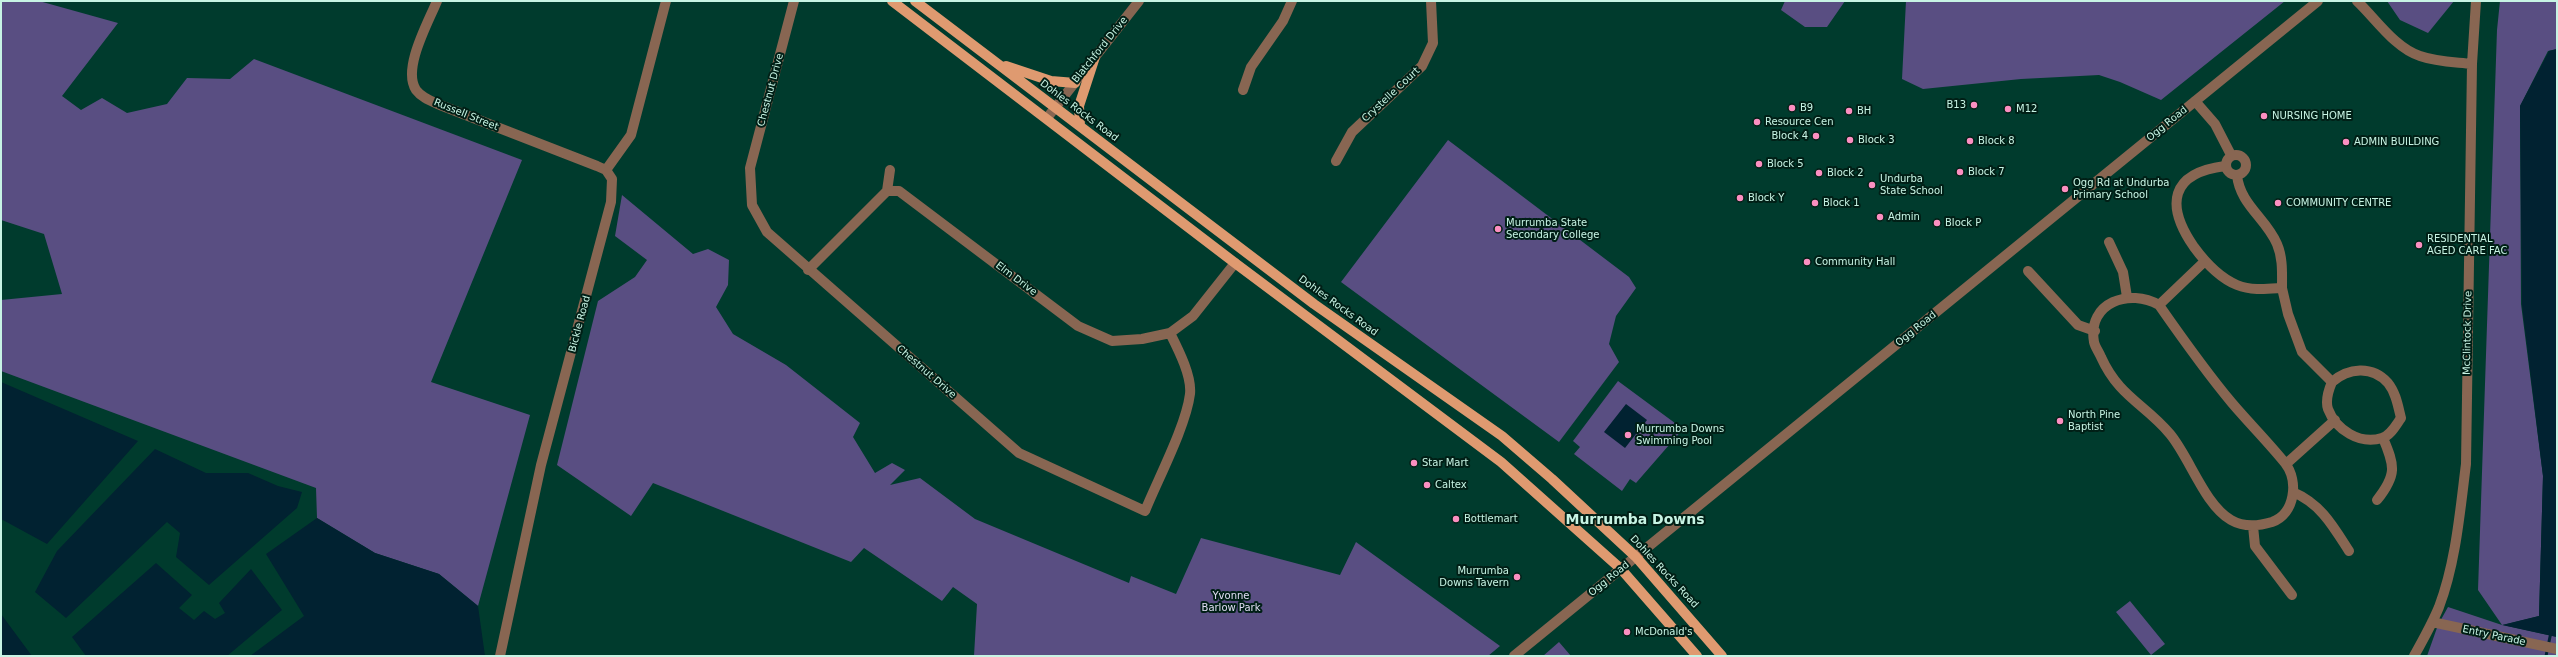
<!DOCTYPE html>
<html>
<head>
<meta charset="utf-8">
<style>
  body { margin:0 }
  #map { position:relative; width:2558px; height:657px; overflow:hidden; background:#003b2d; font-family:"DejaVu Sans",sans-serif }
  canvas { display:block }
  .frame { position:absolute; inset:0; border:2px solid #c7f4e4; pointer-events:none }
</style>
</head>
<body>
<div id="map">
<canvas width="2558" height="657"></canvas>
<div class="frame"></div>
</div>
<script>
const ctx = document.querySelector('canvas').getContext('2d');
ctx.lineJoin = 'round';
function paint(path, color) {
  ctx.fillStyle = color;
  ctx.fill(path, 'evenodd');
}
function strokePath(path, color, width, dash) {
  ctx.strokeStyle = color;
  ctx.lineWidth = width;
  ctx.lineCap = dash ? 'butt' : 'round';
  ctx.setLineDash(dash || []);
  ctx.stroke(path);
}
function write(font, color, halo, rows, align = 'center') {
  ctx.font = font + ' "DejaVu Sans",sans-serif';
  ctx.lineWidth = 4;
  ctx.setLineDash([]);
  ctx.textBaseline = 'middle';
  ctx.strokeStyle = halo;
  ctx.fillStyle = color;
  for (const [text, x, y, turn = 0] of rows) {
    ctx.save();
    ctx.translate(x, y);
    ctx.rotate((+turn || 0) * Math.PI / 180);
    ctx.textAlign = isNaN(turn) ? turn : align;
    if (halo) ctx.strokeText(text, 0, 0);
    ctx.fillText(text, 0, 0);
    ctx.restore();
  }
}
paint(new Path2D(`
  M1,1H39L118,23L62,96L81,110L102,98L127,113L167,104L187,78L230,79L254,59L522,160L431,382L530,415L478,606L439,574L375,553L317,518L316,488L1,371V300L62,294L44,234L1,220Z
  M1785,1H1845L1827,27H1805L1781,10Z
  M1906,1H2285L2161,100L2120,82L2099,75L2021,79L1923,89L1902,79Z
  M2387,1H2454L2428,33L2400,20Z
  M2500,1H2557V49L2548,51L2520,106L2521,304L2543,476L2539,616L2503,625L2557,637V656H2427L2438,625L2448,607L2502,625L2478,590L2497,30Z
  M1448,140L1629,277L1636,288L1616,316L1609,344L1619,362L1559,442L1341,282Z
  M622,195L693,254L708,249L729,260L728,285L716,307L733,334L786,365L860,423L853,437L875,473L892,463L905,470L890,485L920,478L975,519L1129,583L1131,576L1176,594L1201,538L1340,575L1356,542L1500,646L1488,656H974L977,604L953,587L942,601L864,548L851,562L653,483L631,516L557,465L598,301L635,277L647,260L615,236Z
  M1618,381L1683,429L1636,483L1630,479L1622,491L1574,454L1580,447L1573,441Z
  M2130,601L2165,644L2151,655L2116,612Z
  M1559,642L1571,656H1543Z`), '#594e82');
paint(new Path2D(`
  M2557,49V637L2502,625L2539,616L2543,476L2522,305L2520,106L2549,51Z
  M1,382L138,441L47,544L1,519Z
  M1626,404L1647,420L1625,448L1604,432Z
  M155,449L206,473H248L278,486L302,492L297,508L209,585L176,557L180,533L167,522L66,618L35,592L57,551Z
  M317,518L375,553L439,574L478,606L485,656H250L304,616L266,554Z
  M156,563L192,595L179,608L194,620L204,611L215,619L225,613L219,603L251,569L282,610L227,656H86L72,637Z
  M1,614L32,656H1Z`), '#012231');
strokePath(new Path2D(`
  M2546,656L2551,632`), '#012231', 3);
strokePath(new Path2D(`
  M437,1C428,23 402,69 416,90C422,98 431,101 440,105L597,166L606,170L612,179L611,202L541,465L500,656
  M794,1L750,168L752,205L767,232L1019,453L1145,511C1158,479 1186,426 1190,394C1192,376 1178,349 1170,333
  M2357,1C2376,19 2395,48 2420,56C2437,62 2455,62 2472,64
  M1243,90L1251,67L1283,21L1292,1
  M2195,101L2215,124L2231,155
  M1047,118L1139,1
  M2226 165a10 10 0 1 1 20 0a10 10 0 1 1-20 0Z
  M1336,161L1352,132L1422,66L1433,43L1431,1
  M2225,166C2170,173 2165,205 2194,247C2205,262 2220,278 2237,285C2252,291 2267,289 2282,288C2282,273 2283,258 2277,244C2266,218 2240,205 2237,175
  M606,170L631,135L666,1
  M887,191L890,170
  M2109,242L2123,272L2127,297
  M808,270L887,191H899L1078,326L1112,341L1142,339L1170,333L1193,316L1235,263
  M2028,271L2078,325L2095,331
  M2282,288L2288,314L2302,352L2332,382C2348,368 2372,365 2388,383C2396,393 2398,406 2401,418C2396,425 2391,435 2382,438C2360,445 2336,430 2328,409C2325,400 2329,389 2332,382
  M2159,305C2130,288 2087,302 2094,342C2095,347 2099,352 2101,357C2119,397 2145,404 2170,434C2190,458 2204,504 2231,520C2243,527 2259,526 2272,522C2295,514 2299,481 2285,463C2268,442 2249,423 2232,403C2206,372 2182,338 2159,305L2205,261
  M2286,464L2335,420
  M2293,492C2321,504 2333,526 2349,551
  M2377,500C2397,475 2395,466 2383,438
  M2253,526L2255,546L2292,595
  M2432,622L2557,649
  M1514,656L2318,1
  M2414,656C2423,640 2432,624 2439,607C2456,562 2460,511 2466,464L2472,64L2476,1`), '#886652', 10);
strokePath(new Path2D(`
  M892,1L1235,263L1501,462L1621,569L1697,656
  M915,1L1314,304L1502,436L1552,479L1636,557L1722,656
  M1006,66L1051,81L1075,83
  M1080,126L1079,106L1095,57`), '#df9a70', 10);
for (const [x, y, r, color] of [
  [1974,105,4,"#fc8fc1"],
  [1792,108,4,"#fc8fc1"],
  [2008,109,4,"#fc8fc1"],
  [1849,111,4,"#fc8fc1"],
  [2264,116,4,"#fc8fc1"],
  [1757,122,4,"#fc8fc1"],
  [1816,136,4,"#fc8fc1"],
  [1850,140,4,"#fc8fc1"],
  [1970,141,4,"#fc8fc1"],
  [2346,142,4,"#fc8fc1"],
  [1759,164,4,"#fc8fc1"],
  [1960,172,4,"#fc8fc1"],
  [1819,173,4,"#fc8fc1"],
  [1872,185,4,"#fc8fc1"],
  [2065,189,4,"#fc8fc1"],
  [1740,198,4,"#fc8fc1"],
  [1815,203,4,"#fc8fc1"],
  [2278,203,4,"#fc8fc1"],
  [1880,217,4,"#fc8fc1"],
  [1937,223,4,"#fc8fc1"],
  [1498,229,4,"#fc8fc1"],
  [2419,245,4,"#fc8fc1"],
  [1807,262,4,"#fc8fc1"],
  [2060,421,4,"#fc8fc1"],
  [1628,435,4,"#fc8fc1"],
  [1414,463,4,"#fc8fc1"],
  [1427,485,4,"#fc8fc1"],
  [1456,519,4,"#fc8fc1"],
  [1517,577,4,"#fc8fc1"],
  [1627,632,4,"#fc8fc1"]
]) {
  const dot = new Path2D();
  dot.arc(x, y, r, 0, 2 * Math.PI);
  ctx.fillStyle = color;
  ctx.fill(dot);
  strokePath(dot, '#001f16', 1.5);
}
write('10px', '#c7f4e4', '#001f16', [
  ["Blatchford Drive",1100,50,-51],
  ["Chestnut Drive",771,90,-75],
  ["Crystelle Court",1391,95,-43],
  ["Dohles Rocks Road",1079,111,37],
  ["Russell Street",466,115,22],
  ["Ogg Road",2167,124,-39],
  ["Elm Drive",1016,279,37],
  ["Dohles Rocks Road",1338,306,36],
  ["Bickle Road",580,324,-75],
  ["Ogg Road",1916,329,-39],
  ["McClintock Drive",2468,333,-89],
  ["Chestnut Drive",926,372,41],
  ["Dohles Rocks Road",1664,572,47],
  ["Ogg Road",1609,579,-39],
  ["Entry Parade",2494,636,12]
]);
write('10px', '#c7f4e4', '#001f16', [
  ["B13",1966,105,"right"],
  ["B9",1800,108],
  ["M12",2016,109],
  ["BH",1857,111],
  ["NURSING HOME",2272,116],
  ["Resource Cen",1765,122],
  ["Block 4",1808,136,"right"],
  ["Block 3",1858,140],
  ["Block 8",1978,141],
  ["ADMIN BUILDING",2354,142],
  ["Block 5",1767,164],
  ["Block 7",1968,172],
  ["Block 2",1827,173],
  ["Undurba",1880,179],
  ["State School",1880,191],
  ["Ogg Rd at Undurba",2073,183],
  ["Primary School",2073,195],
  ["Block Y",1748,198],
  ["Block 1",1823,203],
  ["COMMUNITY CENTRE",2286,203],
  ["Admin",1888,217],
  ["Murrumba State",1506,223],
  ["Secondary College",1506,235],
  ["Block P",1945,223],
  ["RESIDENTIAL",2427,239],
  ["AGED CARE FAC",2427,251],
  ["Community Hall",1815,262],
  ["North Pine",2068,415],
  ["Baptist",2068,427],
  ["Murrumba Downs",1636,429],
  ["Swimming Pool",1636,441],
  ["Star Mart",1422,463],
  ["Caltex",1435,485],
  ["Bottlemart",1464,519],
  ["Murrumba",1509,571,"right"],
  ["Downs Tavern",1509,583,"right"],
  ["McDonald's",1635,632]
], 'left');
write('10px', '#e0ddf3', '#001f16', [
  ["Yvonne",1231,596],
  ["Barlow Park",1231,608]
]);
write('bold 14px', '#c7f4e4', '#001f16', [
  ["Murrumba Downs",1635,520]
]);
</script>
</body>
</html>
